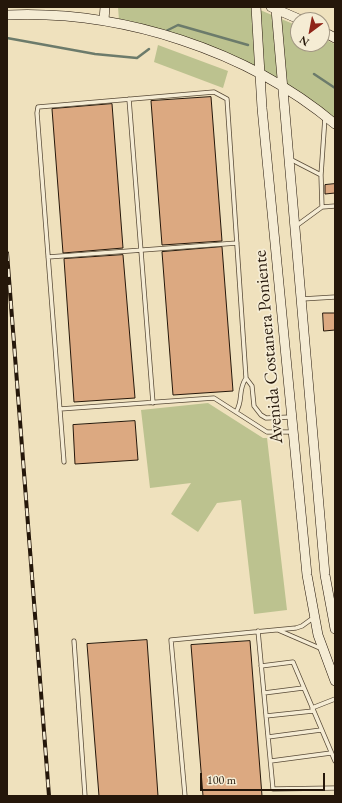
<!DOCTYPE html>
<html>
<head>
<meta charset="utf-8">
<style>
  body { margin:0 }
  #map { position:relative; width:342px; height:803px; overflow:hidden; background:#efe1bd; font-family:"EB Garamond",serif }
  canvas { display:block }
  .frame { position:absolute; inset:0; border:8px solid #25170a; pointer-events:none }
  .north { position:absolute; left:290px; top:12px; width:40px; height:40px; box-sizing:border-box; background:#f5ecd4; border:1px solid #a29783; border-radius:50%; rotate:212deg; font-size:11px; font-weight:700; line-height:16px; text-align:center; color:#25170a }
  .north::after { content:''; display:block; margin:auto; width:14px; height:18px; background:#8f2418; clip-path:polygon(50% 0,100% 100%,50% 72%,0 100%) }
  .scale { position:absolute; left:200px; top:773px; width:125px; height:18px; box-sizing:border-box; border:2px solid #25170a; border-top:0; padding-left:5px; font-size:12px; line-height:14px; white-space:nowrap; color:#25170a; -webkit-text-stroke:3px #f5ecd4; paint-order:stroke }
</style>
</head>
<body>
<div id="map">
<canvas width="342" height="803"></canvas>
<div class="frame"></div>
<div class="north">N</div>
<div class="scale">100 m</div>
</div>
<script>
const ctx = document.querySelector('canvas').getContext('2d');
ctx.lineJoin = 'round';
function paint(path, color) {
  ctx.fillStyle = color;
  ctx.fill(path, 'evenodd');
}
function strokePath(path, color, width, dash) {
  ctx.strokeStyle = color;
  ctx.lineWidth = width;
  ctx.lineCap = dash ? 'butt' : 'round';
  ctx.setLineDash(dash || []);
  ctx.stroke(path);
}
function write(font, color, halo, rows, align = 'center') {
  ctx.font = font + ' "EB Garamond",serif';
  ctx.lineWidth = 3.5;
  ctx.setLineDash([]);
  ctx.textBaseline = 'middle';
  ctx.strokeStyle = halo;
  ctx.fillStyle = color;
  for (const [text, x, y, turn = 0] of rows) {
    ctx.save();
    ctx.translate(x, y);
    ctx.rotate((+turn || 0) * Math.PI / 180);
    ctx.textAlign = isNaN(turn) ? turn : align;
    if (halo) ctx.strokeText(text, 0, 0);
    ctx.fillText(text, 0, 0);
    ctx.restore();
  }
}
paint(new Path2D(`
  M118,7H253L298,26V44H322V38L335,44V125L240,63L119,20Z
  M158,45L228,71L223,88L154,62Z
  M208,403L263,438H267L287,610L254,614L241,500L217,503L198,532L171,514L191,483L150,488L141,410Z`), '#bcc28f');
strokePath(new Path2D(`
  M164,32L178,25L248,45
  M7,38L95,54L137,58L149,49
  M314,74L335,88`), '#6c7b6b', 2.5);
const building = new Path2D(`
  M211,97L222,241L162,245L151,101Z
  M112,104L123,248L63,253L52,109Z
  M335,184V193L325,194V185Z
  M222,247L233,391L173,395L162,252Z
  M123,255L135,398L74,402L64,259Z
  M323,313H335V330L324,331Z
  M135,421L138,460L75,464L73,425Z
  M147,640L158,796H99L87,644Z
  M250,641L262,796H203L191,645Z`);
paint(building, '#dca981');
strokePath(building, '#25170a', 1);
const lane = new Path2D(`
  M129,99L153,403
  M290,159L321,175
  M322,207L321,175L325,117
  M296,226L322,207L335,206
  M48,257L237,243
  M302,299L335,297
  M60,409L214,398L267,432H292
  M236,412C244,399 237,392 246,378
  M64,462L37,113L38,107L214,92L227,99L246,378L252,386L254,406L261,415L266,418L291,417
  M278,630L322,649
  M258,631L273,789L335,788
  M74,641L85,796
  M261,666L293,662L335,761
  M264,693L303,688
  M312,708L335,699
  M266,716L313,711
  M268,737L321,730
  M271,761L331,753
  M185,796L171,640L296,628L302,626L313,618`);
const secondary = new Path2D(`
  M256,7L262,108L307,575L318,635L335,681
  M271,7L301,20
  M276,9L325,575L335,629
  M7,15C121,10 247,50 335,124
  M104,20L105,7
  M322,31L335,38`);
strokePath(lane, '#584a37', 5);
strokePath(secondary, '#25170a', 10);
strokePath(lane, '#f5ecd4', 3.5);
strokePath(secondary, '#f5ecd4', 9);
const rail = new Path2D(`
  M7,253L49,796`);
strokePath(rail, '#25170a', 4);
strokePath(rail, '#f5ecd4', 2.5, [8]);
write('18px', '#25170a', '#f5ecd4', [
  ["Avenida Costanera Poniente",269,347,-95]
]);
</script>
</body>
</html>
